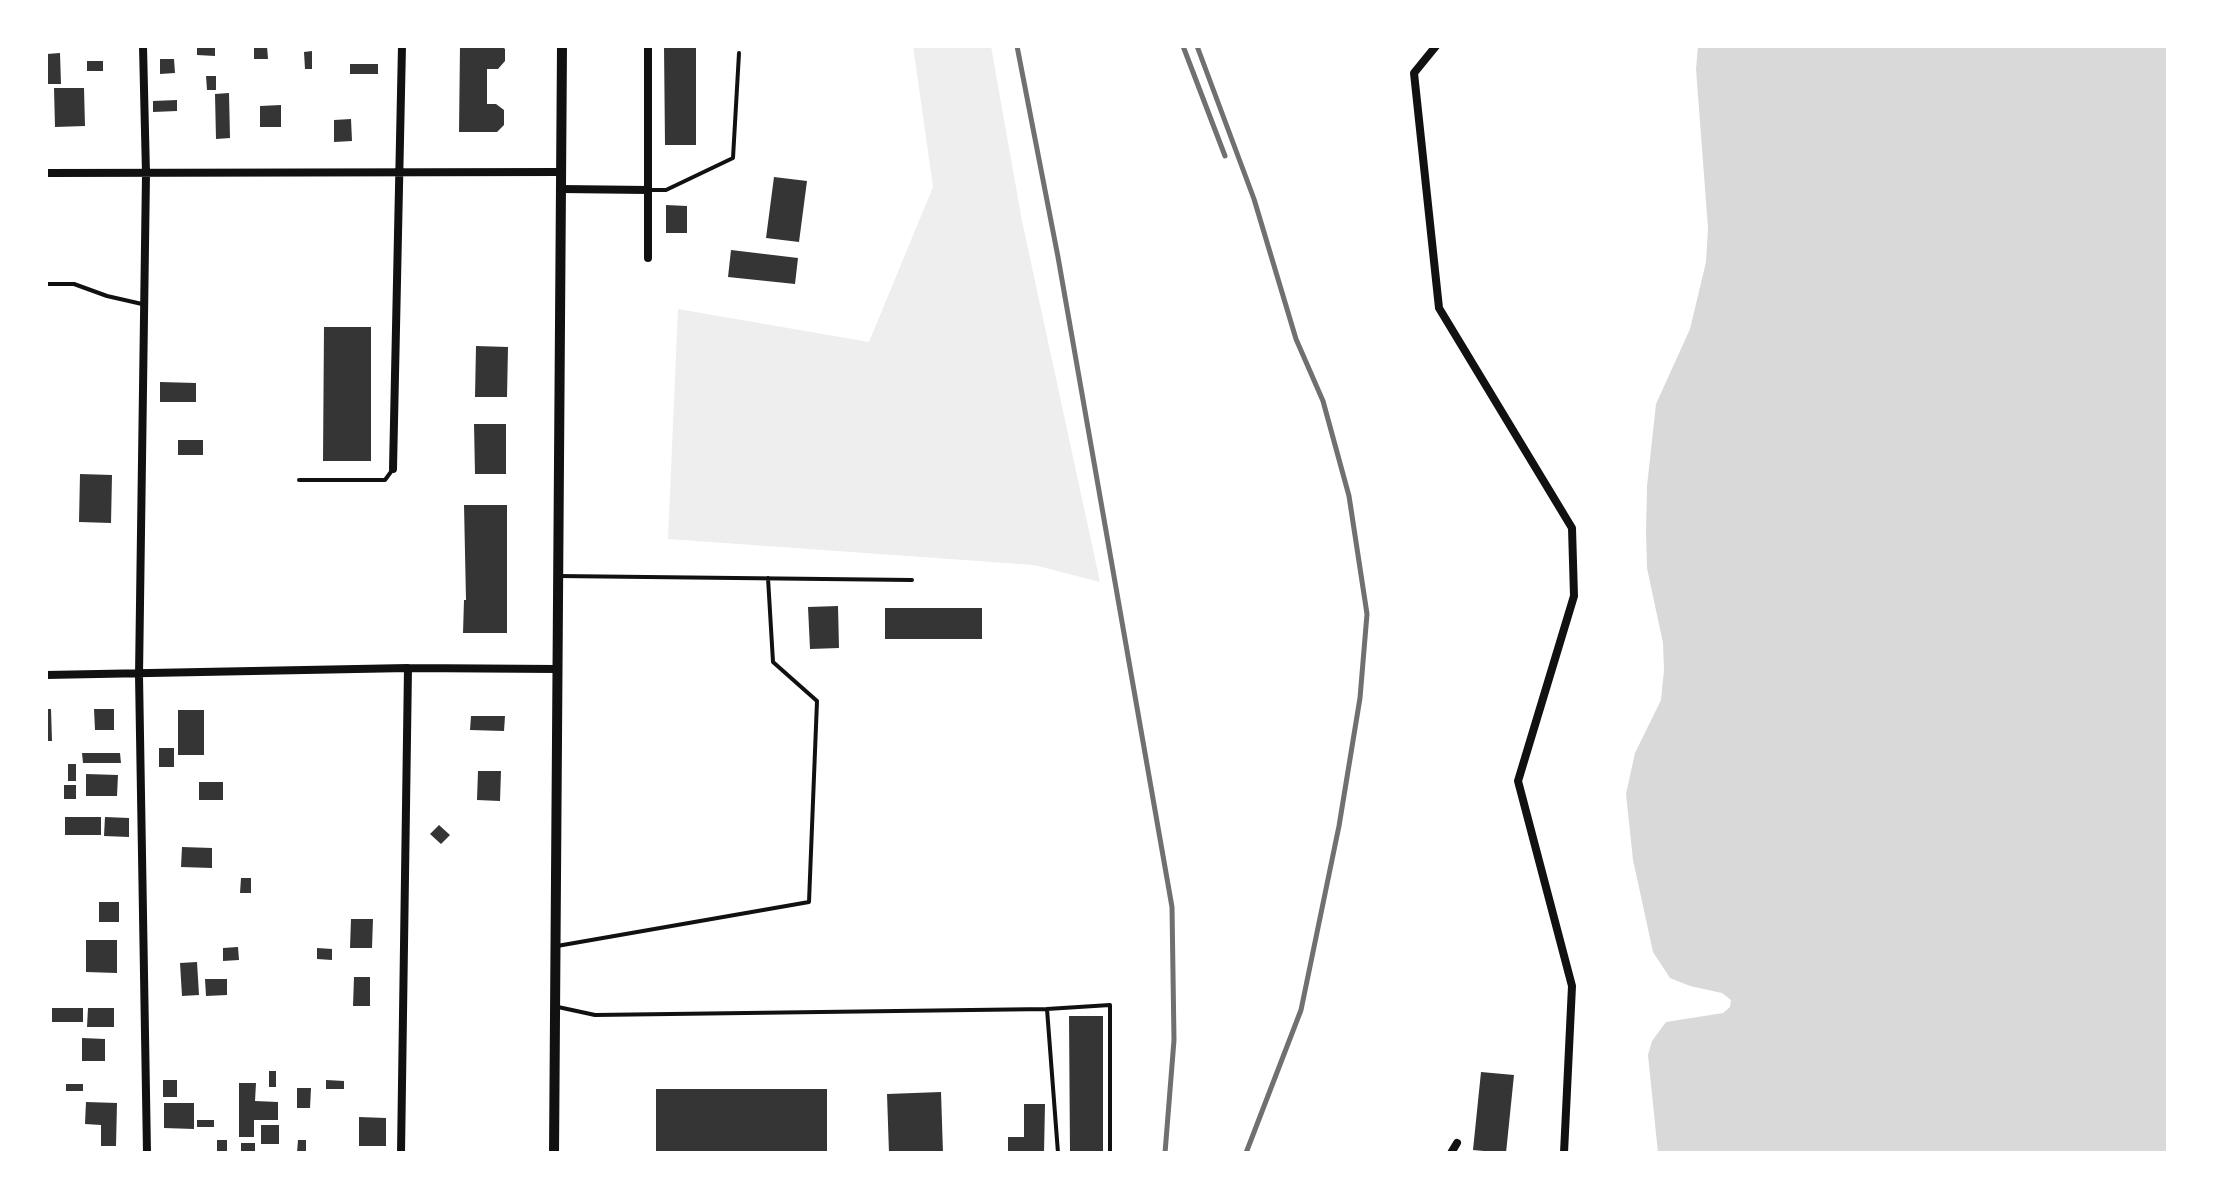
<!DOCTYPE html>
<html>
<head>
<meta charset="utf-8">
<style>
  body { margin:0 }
  #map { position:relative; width:2214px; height:1199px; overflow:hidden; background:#fff; font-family:"PT Sans Narrow",sans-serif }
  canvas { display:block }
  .frame { position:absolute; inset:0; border:48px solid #fff; pointer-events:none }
</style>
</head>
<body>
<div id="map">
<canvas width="2214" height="1199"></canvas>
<div class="frame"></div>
</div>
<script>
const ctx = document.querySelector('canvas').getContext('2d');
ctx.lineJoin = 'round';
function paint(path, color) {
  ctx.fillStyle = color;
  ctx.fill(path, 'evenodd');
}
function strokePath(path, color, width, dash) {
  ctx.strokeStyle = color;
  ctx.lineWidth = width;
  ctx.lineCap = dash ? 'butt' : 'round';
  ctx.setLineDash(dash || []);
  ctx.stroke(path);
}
paint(new Path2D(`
  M913,46H991L1022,221L1100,582L1034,565L668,539L678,309L869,342L933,187Z`), '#eee');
paint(new Path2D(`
  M1698,46H2168V1153H1658L1648,1055L1652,1041L1666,1022L1723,1013L1730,1007L1731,1000L1722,993L1690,986L1670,978L1653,952L1633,860L1626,794L1635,753L1661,700L1664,670L1663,643L1647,568L1646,532L1647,486L1656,404L1690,329L1706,262L1708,228L1696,69Z`), '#d9d9d9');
paint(new Path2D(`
  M197,46H215V56L197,55Z
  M254,46H267L268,59H254Z
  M460,46H502L505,49V61L498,69H487V104H496L504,110V125L497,132H459Z
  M664,46H696V145H665Z
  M312,51V69H305L304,52Z
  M60,53L61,84H48L47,54Z
  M160,59H174L175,73L160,74Z
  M87,61H103V71H87Z
  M350,64H378V74H350Z
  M206,76H216V90H207Z
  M54,88H84L85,126L55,127Z
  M229,93L230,138L216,139L215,94Z
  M177,100V111L153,112V101Z
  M281,105V127H260V106Z
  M351,119L352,141L334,142V120Z
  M774,177L807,181L799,242L766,238Z
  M666,205L687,206V233H666Z
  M731,250L798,258L795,284L728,277Z
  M324,327H371V461H323Z
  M476,346L508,347L507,397H475Z
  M160,382L196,383V402H160Z
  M474,424H506V474H475Z
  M178,440H203V455H178Z
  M80,474L112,475L111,523L79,522Z
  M464,505H507V633H463L464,600H466Z
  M838,606L839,648L810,649L808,607Z
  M885,608H982V639H885Z
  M46,709H51L52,741H46Z
  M94,709H114V730H95Z
  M178,710H204V755H178Z
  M471,716H505L504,731L470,730Z
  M159,748H174V767H159Z
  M82,753H120L121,763H83Z
  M68,764H76V781H68Z
  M478,771H501L500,801L477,800Z
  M86,774L118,775L117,796H86Z
  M199,782H223V800H199Z
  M64,785H76V799H64Z
  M65,817H101V835H65Z
  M105,817L129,818V837L104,836Z
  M439,825L450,835L441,844L430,834Z
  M182,847L212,848V868L181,867Z
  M241,878H251V893H240Z
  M99,902H119V922H99Z
  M351,919H373L372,948H350Z
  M86,940H117V973L86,972Z
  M238,947L239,960L223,961V948Z
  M317,948L332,949V960L317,959Z
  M197,962L199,995L182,996L180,963Z
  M354,977H370V1006H353Z
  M205,979H227V995L206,996Z
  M52,1008H83V1022H52Z
  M88,1008H114V1027H87Z
  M1069,1016H1103V1153H1070Z
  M82,1038L105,1039V1061H82Z
  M269,1071H276V1087H269Z
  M1481,1072L1514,1075L1506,1153L1473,1150Z
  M163,1080H177V1097H163Z
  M326,1080L344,1081V1089H326Z
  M239,1083H256L255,1101L278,1102V1120H254V1137H239Z
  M66,1084H83V1091H66Z
  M297,1088H311L310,1108H297Z
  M656,1089H827V1153H656Z
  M941,1092L943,1153H889L887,1094Z
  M86,1102L117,1103L116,1146H101V1125L85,1124Z
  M164,1103H194V1129L164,1128Z
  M1024,1104H1045L1044,1153H1008V1137H1024Z
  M359,1117L386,1118V1146H359Z
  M197,1120H214V1127H197Z
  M261,1125H279V1144H261Z
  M217,1140H227V1153H217Z
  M298,1140H306V1153H297Z
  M241,1143H255V1153H241Z`), '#353535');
strokePath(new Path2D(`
  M648,190H666L733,158L739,53
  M46,284H74L107,296L142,304
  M299,480H385L393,469
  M558,576L912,580
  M557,946L809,902L817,701L773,662L768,578
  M558,1007L595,1015L1047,1009L1110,1005V1153
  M1047,1009L1058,1153`), '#111', 4);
strokePath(new Path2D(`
  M143,46L146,174L139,675L147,1153
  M648,46V258
  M1436,46L1414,73L1439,308L1572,528L1574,596L1518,781L1572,986L1564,1153
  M46,173L561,172
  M561,189L648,190
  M393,469L402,46
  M46,675L408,668L557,669
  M401,1153L408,668
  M1451,1153L1457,1143`), '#111', 8);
strokePath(new Path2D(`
  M554,1153L562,46`), '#111', 10);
strokePath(new Path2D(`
  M1017,46L1058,257L1172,907L1174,1040L1165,1153
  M1183,46L1225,156
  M1197,46L1254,199L1296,339L1323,401L1349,496L1367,614L1360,698L1339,826L1301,1010L1246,1153`), '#707070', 5);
</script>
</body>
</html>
